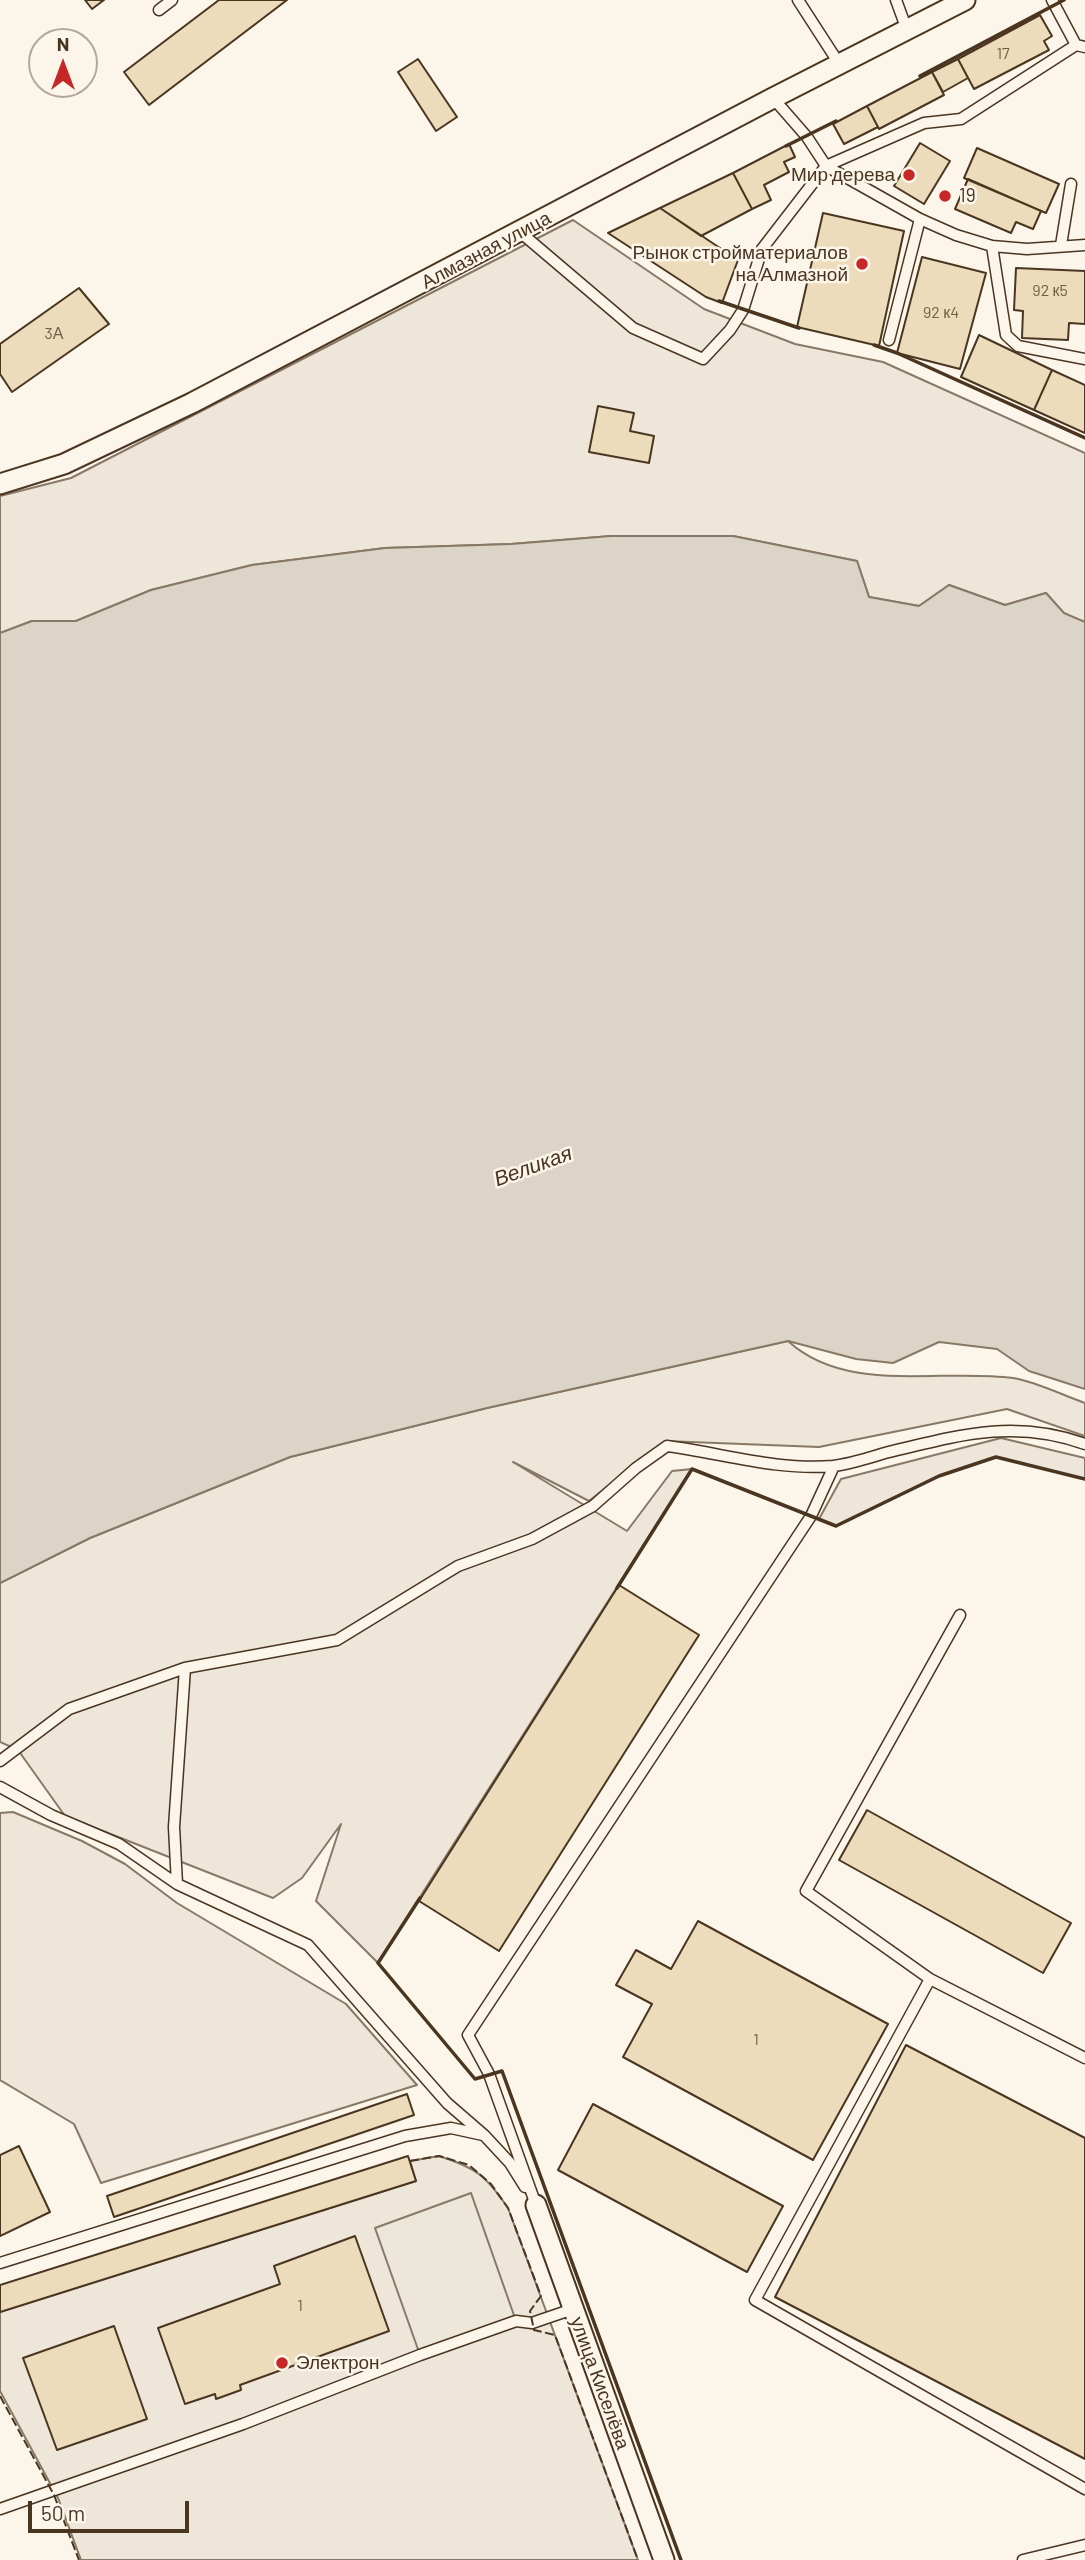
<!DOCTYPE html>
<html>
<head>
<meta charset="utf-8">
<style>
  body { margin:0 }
  #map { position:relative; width:1085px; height:2560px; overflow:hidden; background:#fbf6e9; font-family:Barlow,sans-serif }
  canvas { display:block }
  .north { position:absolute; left:28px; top:28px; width:70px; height:70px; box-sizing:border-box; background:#fbf6e9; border:2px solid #b4a999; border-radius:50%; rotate:0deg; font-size:19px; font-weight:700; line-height:28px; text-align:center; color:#4a3520 }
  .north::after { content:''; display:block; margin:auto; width:24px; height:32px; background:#c62828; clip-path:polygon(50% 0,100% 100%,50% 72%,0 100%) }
  .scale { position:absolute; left:28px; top:2501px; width:161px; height:32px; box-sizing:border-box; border:4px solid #4a3520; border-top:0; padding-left:9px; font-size:21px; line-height:24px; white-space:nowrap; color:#4a3520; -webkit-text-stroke:5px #fbf6e9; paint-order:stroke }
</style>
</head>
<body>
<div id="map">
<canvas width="1085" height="2560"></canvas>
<div class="north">N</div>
<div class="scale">50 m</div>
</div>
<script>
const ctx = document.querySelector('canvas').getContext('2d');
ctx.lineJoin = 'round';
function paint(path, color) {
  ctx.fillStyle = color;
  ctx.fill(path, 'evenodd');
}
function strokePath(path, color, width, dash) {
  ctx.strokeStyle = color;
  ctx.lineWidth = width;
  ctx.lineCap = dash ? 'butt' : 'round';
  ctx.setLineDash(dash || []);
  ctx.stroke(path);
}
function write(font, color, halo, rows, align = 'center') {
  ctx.font = font + ' Barlow,sans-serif';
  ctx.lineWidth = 5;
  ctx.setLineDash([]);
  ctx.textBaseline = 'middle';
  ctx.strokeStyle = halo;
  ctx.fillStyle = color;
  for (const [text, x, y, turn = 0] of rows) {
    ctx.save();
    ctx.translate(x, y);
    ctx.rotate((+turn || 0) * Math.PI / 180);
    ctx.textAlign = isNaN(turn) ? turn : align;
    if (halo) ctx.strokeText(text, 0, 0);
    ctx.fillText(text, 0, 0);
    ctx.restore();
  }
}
const green = new Path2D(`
  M573,220L704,309L795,344L883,362L1085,453V622L1064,614L1046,593L1005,605L949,585L919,606L869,597L857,561L733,536H611L511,544L385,548L252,565L151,590L76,621H32L0,633V496L71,478Z
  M788,1341C847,1395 940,1368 1013,1378C1037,1382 1062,1395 1085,1403V1436L1007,1409L819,1447L665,1441L589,1501L513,1462L627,1531L672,1471L692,1469L378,1963L316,1901L341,1824L302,1878L273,1898L65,1816L18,1750L0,1742V1583L90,1538L290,1457L487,1408Z
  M1001,1438L1085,1458V1479L996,1457L939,1476L836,1526L819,1519L841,1479Z
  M13,1812L82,1841L125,1864L177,1903L346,2004L417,2085L101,2183L74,2124L0,2080V1813Z
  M439,2156C477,2168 486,2176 508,2208L638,2560H81L58,2498L0,2391V2312L416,2181L410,2161Z`);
paint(green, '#ede6d9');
strokePath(green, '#887966', 2);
const parking = new Path2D(`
  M471,2193L516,2321L420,2355L375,2228Z`);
paint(parking, '#ede7d9');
strokePath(parking, '#887966', 2);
const water = new Path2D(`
  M611,536H733L857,561L869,597L919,606L949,585L1005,605L1046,593L1064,613L1085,622V1389L1029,1371L997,1349L939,1342L893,1363L856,1359L788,1341L487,1408L290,1457L90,1538L0,1583V633L32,621H76L151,590L252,565L385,548L511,544Z`);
paint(water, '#dcd4c6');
strokePath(water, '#887966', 2);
const building = new Path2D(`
  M85,0H104L92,9Z
  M219,0H287L149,105L124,72Z
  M1040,15L1052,36L1044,41L1049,50L974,89L958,59Z
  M418,59L457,117L436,131L398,72Z
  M958,59L968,78L943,92L932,72Z
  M932,72L944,95L879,129L867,106Z
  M867,106L878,127L844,144L833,124Z
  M920,143L950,161L924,204L894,186Z
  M789,144L795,157L784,162L789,172L764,185L771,200L752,209L733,173Z
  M977,148L1059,184L1046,213L964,178Z
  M733,173L752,209L701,236L660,208Z
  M968,179L1041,211L1033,229L1016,222L1011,233L955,209Z
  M660,208L738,260L722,303L706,297L608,233Z
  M823,213L904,231L879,346L797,327Z
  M922,257L986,273L960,369L897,353Z
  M1016,268L1085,271V324L1069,323L1068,340L1022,338L1023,311L1014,310Z
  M79,288L109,324L12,392L0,374V344Z
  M979,335L1052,370L1034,410L961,377Z
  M1052,370L1085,385V433L1034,410Z
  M598,406L634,413L630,431L654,436L649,463L589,452Z
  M619,1585L699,1635L499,1951L419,1901Z
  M867,1810L1071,1923L1043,1973L839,1860Z
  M698,1921L888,2024L813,2160L623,2057L652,2004L616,1985L636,1950L671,1969Z
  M906,2045L1085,2138V2459L775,2297Z
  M407,2094L414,2115L114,2217L107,2196Z
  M593,2104L783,2206L747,2272L558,2170Z
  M19,2146L50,2212L0,2236V2155Z
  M408,2156L416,2181L0,2312V2285Z
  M355,2236L389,2331L240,2385L241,2390L216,2399L215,2394L185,2404L158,2328L280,2284L274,2266Z
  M114,2326L147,2419L57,2450L23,2358Z`);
paint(building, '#ecdcbc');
strokePath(building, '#4a3520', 2);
const service = new Path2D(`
  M798,0L840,65
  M896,0L907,30
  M1052,0L1076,45
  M159,10L172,0
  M773,98L807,137L826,166L920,219L956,235L992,246L1027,249L1085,245
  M520,232L633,328L703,359L730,330L743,310L762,249L826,166L924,123L961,119L1076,45L1085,47
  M1061,245L1071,184
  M992,246L1006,335L1018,346L1085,359
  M889,340L920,219
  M0,1761L69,1709L185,1668L337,1640L458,1566L532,1539L593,1506L636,1468L667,1446C721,1453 778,1471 833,1466C850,1464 868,1458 885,1453C956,1436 1013,1418 1085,1444
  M0,1787L51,1815L119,1844L177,1884L308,1945L447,2103L484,2135L510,2163L525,2187
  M177,1884L174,1827L185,1668
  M930,1979L806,1891L960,1615
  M1085,2058L930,1979L755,2300L1085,2489
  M536,2205L489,2074L468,2035L811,1516L834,1466
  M0,2263L405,2136L451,2128L483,2135
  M0,2509L243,2424L420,2355L516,2321L532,2323L573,2309
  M1023,2560L1085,2545`);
const minor = new Path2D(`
  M0,484L64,464L192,403L773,98L965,0
  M536,2205L664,2560`);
strokePath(service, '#4a3520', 13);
strokePath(minor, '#4a3520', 23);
strokePath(service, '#fbf6e9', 10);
strokePath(minor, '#fbf6e9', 19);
strokePath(new Path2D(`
  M410,2161L439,2156L469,2165L491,2184L508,2208L541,2296L530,2311L534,2330L555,2335L638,2560
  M0,2396L54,2495L79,2560`), '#4a3520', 2, [9, 3.5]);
strokePath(new Path2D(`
  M920,76L1064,0
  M786,146L836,121
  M719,301L799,328
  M874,345L897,353L1085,438
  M617,1588L692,1469L836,1526L939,1476L996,1457L1085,1479
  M420,1898L378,1963L475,2079L502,2071L681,2560`), '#4a3520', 3.5);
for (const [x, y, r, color] of [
  [909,175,7,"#c62828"],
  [945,196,7,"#c62828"],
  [862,264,7,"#c62828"],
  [282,2363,7,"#c62828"]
]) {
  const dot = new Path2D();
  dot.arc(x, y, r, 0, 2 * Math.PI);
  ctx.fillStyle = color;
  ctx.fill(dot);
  strokePath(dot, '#fbf6e9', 2.5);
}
write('16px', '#725f47', null, [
  ["17",1003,54],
  ["92 к5",1050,291],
  ["92 к4",941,313],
  ["3А",54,334],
  ["1",756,2040],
  ["1",300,2306]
]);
write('19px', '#4a3520', '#fbf6e9', [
  ["Мир дерева",895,175],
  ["19",959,196,"left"],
  ["Рынок стройматериалов",848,253],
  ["на Алмазной",848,275],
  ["Электрон",296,2363,"left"]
], 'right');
write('19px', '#4a3520', '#fbf6e9', [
  ["Алмазная улица",486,250,-28],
  ["улица Киселёва",600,2383,70]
]);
write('italic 21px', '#4a3520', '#fbf6e9', [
  ["Великая",533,1166,-20]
]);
</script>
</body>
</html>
